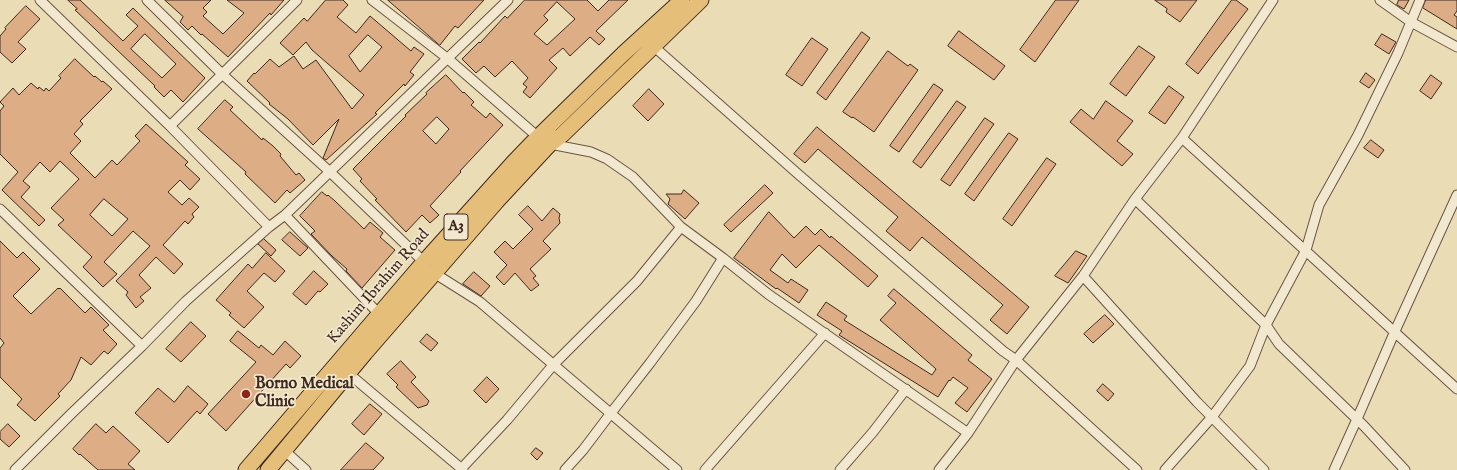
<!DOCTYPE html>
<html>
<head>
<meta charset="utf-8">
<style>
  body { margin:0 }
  canvas { display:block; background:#eadcb5 }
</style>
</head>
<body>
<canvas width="1457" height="470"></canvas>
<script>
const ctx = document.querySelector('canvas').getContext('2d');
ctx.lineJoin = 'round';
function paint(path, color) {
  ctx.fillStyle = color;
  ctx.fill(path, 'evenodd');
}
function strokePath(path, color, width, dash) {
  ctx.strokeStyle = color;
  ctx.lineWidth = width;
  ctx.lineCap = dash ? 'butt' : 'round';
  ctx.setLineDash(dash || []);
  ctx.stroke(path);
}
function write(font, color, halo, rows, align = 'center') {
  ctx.font = font + ' "IM FELL English",serif';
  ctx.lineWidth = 3.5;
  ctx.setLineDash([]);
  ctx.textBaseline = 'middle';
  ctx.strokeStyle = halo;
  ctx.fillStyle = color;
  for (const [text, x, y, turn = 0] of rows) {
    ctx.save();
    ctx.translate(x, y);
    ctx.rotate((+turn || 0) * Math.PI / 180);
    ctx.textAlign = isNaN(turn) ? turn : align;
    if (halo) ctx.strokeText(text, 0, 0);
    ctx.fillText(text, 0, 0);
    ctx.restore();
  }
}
const building = new Path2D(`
  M68,0H80L123,41L138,26L126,15L133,8L205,78L183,102L171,90L164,97L154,87L155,86L75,10L77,9ZM145,34L176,64L162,78L131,49Z
  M165,0H211L203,8L207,12L203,16L223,34L244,13L227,0H284L271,15L270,13L228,57L202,34L201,35L192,26L188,30L180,22L183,17Z
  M326,0H343L348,5L337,17L356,33L370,16L411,51L414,47L424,54L410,72L414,75L405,86L404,84L375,113L377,114L326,160L323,158L339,119L313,145L288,119L269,104L270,103L247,81L254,73L255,74L270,59L279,67L294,56L303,69L316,60L352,109L364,95L312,50L306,42L293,55L280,43L304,18L307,21ZM368,35L382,47L360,72L349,56Z
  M388,0H484L458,28L455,26L440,45Z
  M525,0H587L598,11L609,0H628L596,31L605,39L599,45L590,37L570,56L563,48L549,60L557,68L530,98L523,92L527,87L523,84L528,78L512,61L495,77L484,66L476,73L462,59L479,42L480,43L505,16L507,18ZM557,2L575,19L547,45L534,34L548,20L544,16Z
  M1056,0H1079L1035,62L1020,50Z
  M1155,0H1197L1180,22L1166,12L1167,9Z
  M1232,0H1236L1248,9L1198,74L1186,64Z
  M1399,0H1409L1404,9L1397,5Z
  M1426,0H1457V11L1454,15L1457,17V29L1423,8Z
  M26,6L40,19L18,42L26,49L12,63L0,52V36L6,29L5,28Z
  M959,31L1005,66L994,80L948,46Z
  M862,32L870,38L826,100L817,93Z
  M1382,34L1396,42L1389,54L1375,45Z
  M812,38L828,49L802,86L786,75Z
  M1139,46L1155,57L1126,96L1110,84Z
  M888,51L908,66L910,64L918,70L874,132L853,117L852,118L843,112Z
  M75,59L94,77L95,76L102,82L103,81L112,89L80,121L83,124L74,134L81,141L70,153L95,178L112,160L117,165L140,141L135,136L146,124L188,162L185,165L200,179L190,190L180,180L168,192L182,205L189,198L199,207L192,214L194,217L188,224L185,221L163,245L183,264L174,274L156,257L139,275L151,288L140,297L144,301L136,308L126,295L128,292L116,281L150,246L133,231L104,262L117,274L103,287L83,267L92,257L58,225L64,220L51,208L79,179L60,161L50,172L40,162L23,181L30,187L21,197L45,220L39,226L2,190L18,172L0,154V111L4,106L0,102L13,88L19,95L31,83L38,89L39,87L44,91L46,88L49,91L61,78L59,76ZM104,199L128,219L112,236L90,215Z
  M1366,73L1375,80L1369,88L1360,82Z
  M446,75L463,93L464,92L474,102L471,105L486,118L490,113L503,125L460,171L461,172L430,206L439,215L430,223L422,215L406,232L375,200L377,199L360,181L362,179L353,169L406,116L405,115L427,94L426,93ZM437,117L449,129L436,144L423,131Z
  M1431,75L1442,83L1431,99L1420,91Z
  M934,84L943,90L899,152L890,146Z
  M1169,86L1184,97L1165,124L1149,113Z
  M649,89L664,104L648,121L633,106Z
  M225,100L233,107L230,110L262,140L263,138L273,146L281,154L280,156L296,175L299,173L305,180L290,193L287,190L275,203L245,174L246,172L198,129Z
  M957,101L966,107L921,168L913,162Z
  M1106,101L1133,121L1117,141L1133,154L1122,166L1070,122L1081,109L1093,119Z
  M985,118L994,124L950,186L941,180Z
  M817,127L1029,307L1007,334L990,320L1003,305L922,237L910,251L886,231L898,217L818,149L805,163L794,154Z
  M1009,133L1018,139L974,201L965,194Z
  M1371,140L1384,150L1378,158L1364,148Z
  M1047,158L1056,164L1012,226L1003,219Z
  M765,185L773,193L731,232L724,225Z
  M684,190L699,203L685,219L668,204L670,199L666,194H681Z
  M322,192L327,196L328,195L335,201L364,229L370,222L383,233L380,237L395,250L362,288L346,271L347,269L332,256L311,234L315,231L300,216Z
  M528,206L542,221L553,208L560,214L559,218L560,223L543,241L551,249L530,269L536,276L533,278L539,285L531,291L515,273L504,285L496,277L507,265L494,252L505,241L513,249L533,229L519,215Z
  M769,212L794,238L806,226L815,235L821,229L830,238L831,236L878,276L868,287L819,245L796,268L782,254L770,270L788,283L791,279L808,290L799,303L777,288L776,289L734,258Z
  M290,232L308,248L300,256L282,240Z
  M264,239L276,250L271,256L258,244Z
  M0,241L17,258L23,252L40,269L13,296L31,314L58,288L59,289L60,288L85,313L91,307L109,325L103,330L117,344L108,354L104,351L91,365L81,357L71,380L58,394L60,396L35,421L17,405L22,399L0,377V348L4,343L0,338Z
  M1076,251L1087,256L1068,283L1055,276Z
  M266,253L285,271L275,282L264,273L247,291L264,307L244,328L229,315L231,313L216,300L248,264L252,268Z
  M314,271L328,284L320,292L318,291L306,305L293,294Z
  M474,272L490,286L481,296L463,284Z
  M894,289L972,355L968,360L992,379L967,412L955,403L968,388L953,377L950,381L949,380L938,397L839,335L842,331L817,315L826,302L847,316L844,320L932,375L936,369L880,320L896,303L888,296Z
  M1105,315L1114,324L1093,343L1084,334Z
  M191,322L206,336L181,362L166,349Z
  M238,331L259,348L261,345L273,355L285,341L301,356L290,368L286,364L226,431L208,414L256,362L230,341Z
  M427,334L438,343L431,351L420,342Z
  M401,361L416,377L411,382L429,401L427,405L418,408L396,387L398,385L387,374Z
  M487,377L499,389L486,403L474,391Z
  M1103,384L1114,394L1108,401L1097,391Z
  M188,386L208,404L200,414L197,411L168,443L135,413L158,388L174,402Z
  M370,404L382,414L364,435L352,424Z
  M8,424L20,436L9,447L0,439V432Z
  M96,424L106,433L113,426L140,451L128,464L135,470H98L80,454L79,455L73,449Z
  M366,443L384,458L373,470H341Z
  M536,448L543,453L537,460L531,454Z`);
paint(building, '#ddad86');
strokePath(building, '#3f281e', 1);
const minor = new Path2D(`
  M40,0L170,126L269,227
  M147,0L222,74L329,171L424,262
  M372,0L447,58L538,137
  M1380,0L1411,22L1457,47
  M651,44L798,174L1003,351L1016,360L1137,470
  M170,126L297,0
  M1182,138L1457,389
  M550,144L591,152L607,159L633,177L681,227L723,258L768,294L968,433
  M1135,199L1266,325L1279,344L1364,426L1405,470
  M0,209L142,346
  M285,215L379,314
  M434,273L480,302L677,470
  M1083,276L1197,402L1264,470
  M348,373L463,470
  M285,451L306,470
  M15,470L71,414L142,346L186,301L269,227L285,215L508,0
  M460,470L507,420L554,364L637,281L681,227
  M565,470L583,450L611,413L650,363L696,301L723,258
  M705,470L825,333
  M840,470L873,432L906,389
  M939,470L968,433L1016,360L1083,276L1135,199L1182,138L1273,0
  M1165,470L1212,417L1250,366L1266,325L1306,250L1319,205L1358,135L1398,53L1420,0
  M1334,470L1357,419L1395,331L1457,195`);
const trunk = new Path2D(`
  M246,470L424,262L513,163L538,137L623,54L682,0
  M268,470L365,353L497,201L550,144L562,135L701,0`);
strokePath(minor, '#6a5544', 11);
strokePath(trunk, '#3f281e', 17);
strokePath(minor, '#f1e8cf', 9);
strokePath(trunk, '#e5be7a', 15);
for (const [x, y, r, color] of [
  [246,394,5,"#8f2418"]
]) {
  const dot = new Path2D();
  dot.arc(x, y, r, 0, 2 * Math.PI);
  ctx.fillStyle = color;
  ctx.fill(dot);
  strokePath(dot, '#f1e8cf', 1.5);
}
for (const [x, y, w] of [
  [456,227,24]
]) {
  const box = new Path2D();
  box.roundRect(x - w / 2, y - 13, w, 26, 3);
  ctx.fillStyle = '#f1e8cf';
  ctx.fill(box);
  strokePath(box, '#3f281e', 1);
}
write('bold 15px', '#3f281e', null, [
  ["A3",456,227]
]);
write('16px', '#3f281e', '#f1e8cf', [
  ["Kashim Ibrahim Road",379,287,-49]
]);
write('bold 16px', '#3f281e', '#f1e8cf', [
  ["Borno Medical",255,385],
  ["Clinic",255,403]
], 'left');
</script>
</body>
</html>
